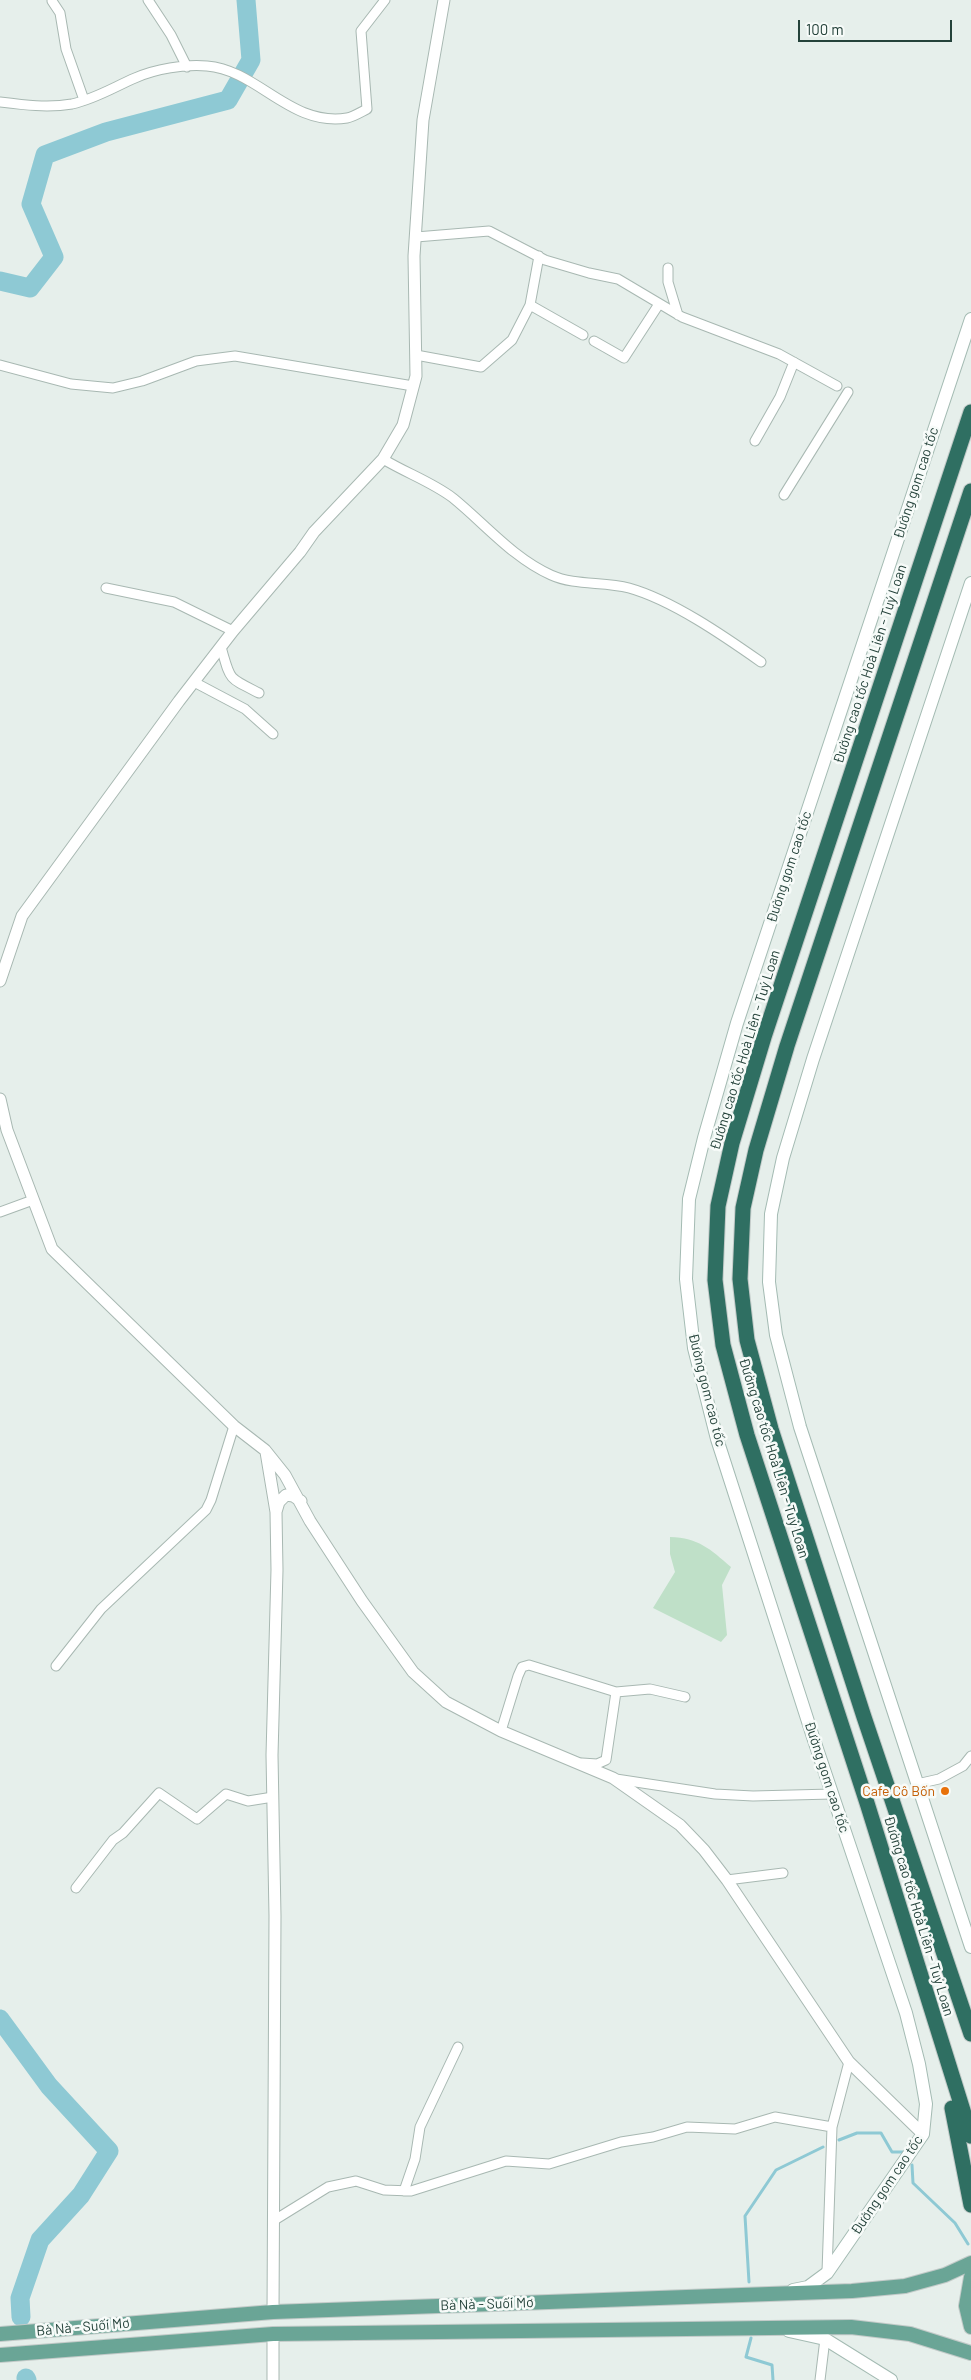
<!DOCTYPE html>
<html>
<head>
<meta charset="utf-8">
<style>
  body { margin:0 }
  #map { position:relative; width:971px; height:2380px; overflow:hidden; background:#e6efeb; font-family:Barlow,sans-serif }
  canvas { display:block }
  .scale { position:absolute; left:798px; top:20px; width:154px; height:22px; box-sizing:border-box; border:2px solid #24423a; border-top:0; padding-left:6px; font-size:15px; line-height:18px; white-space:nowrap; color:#24423a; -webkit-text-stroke:4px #f7fbf9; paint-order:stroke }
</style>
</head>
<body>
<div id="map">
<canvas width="971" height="2380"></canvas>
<div class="scale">100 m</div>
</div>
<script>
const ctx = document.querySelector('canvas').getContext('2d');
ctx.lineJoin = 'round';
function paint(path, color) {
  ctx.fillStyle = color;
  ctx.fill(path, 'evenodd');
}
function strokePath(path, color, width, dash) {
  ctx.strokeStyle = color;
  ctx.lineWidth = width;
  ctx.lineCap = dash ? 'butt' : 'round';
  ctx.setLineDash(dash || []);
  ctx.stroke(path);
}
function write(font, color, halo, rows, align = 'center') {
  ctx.font = font + ' Barlow,sans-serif';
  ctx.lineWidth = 5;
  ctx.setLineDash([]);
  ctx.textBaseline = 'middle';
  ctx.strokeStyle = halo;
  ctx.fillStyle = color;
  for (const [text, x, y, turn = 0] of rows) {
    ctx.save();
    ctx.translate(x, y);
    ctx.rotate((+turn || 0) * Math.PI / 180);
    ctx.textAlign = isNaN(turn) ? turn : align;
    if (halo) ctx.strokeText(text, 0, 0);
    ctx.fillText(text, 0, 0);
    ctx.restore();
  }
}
paint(new Path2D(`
  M670,1537C699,1538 710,1549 731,1567L722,1585L727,1635L721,1642L653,1608L675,1572L670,1554Z`), '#bfe0c8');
strokePath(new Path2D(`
  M839,2140L857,2133H881L892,2152H905
  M912,2165L913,2183L955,2223L968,2244
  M749,2282L745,2216L776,2170L823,2147
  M751,2338L746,2357L772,2365L773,2380`), '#8ec9d4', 3);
strokePath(new Path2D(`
  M0,281L30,288L54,257L31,204L45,155L106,132L228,100L251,60L246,0
  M0,2019L49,2086L109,2151L81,2195L40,2240L20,2298L21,2317
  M26,2378L27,2380`), '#8ec9d4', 19);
const minor = new Path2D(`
  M148,0L171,35L187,67
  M52,1L60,13L66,49L84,100
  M0,102C24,105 48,108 72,104C95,99 114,87 135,78C155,69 185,64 207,66C258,70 290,127 347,118C353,117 361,112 367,109L361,31L385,0
  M416,237L489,231L545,260L589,273L618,279L682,317L779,354L837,386
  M539,256L530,305L583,335
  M668,268V282L678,315
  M594,341L624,358L659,304
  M416,355L481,367L512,340L530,305
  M0,365L71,384L113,388L142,381L196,361L235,356L413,386
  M755,441L780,397L794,362
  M383,459C406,473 432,482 453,498C485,524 513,558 551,575C575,586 604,581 629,588C672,600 724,636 761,662
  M784,495L848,392
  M106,588L174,602L233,631
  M221,647C231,681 227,677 259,693
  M194,682L245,709L273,734
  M0,1212L33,1200
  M56,1666L101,1609L206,1510L211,1500L234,1426
  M501,1731L518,1676L522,1667L529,1665L616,1692L650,1689L685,1697
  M582,1763L597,1764L606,1760L616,1692
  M616,1779L715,1794L753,1796L832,1794
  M917,1784L939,1779L963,1766L971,1756
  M727,1880L783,1873
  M76,1888L113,1840L123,1833L159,1793L197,1819L226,1794L248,1801L273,1797
  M404,2191L415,2159L420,2127L458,2047
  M273,2221L328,2187L356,2181L384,2190L411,2191L506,2161L549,2164L621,2142L653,2137L687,2127L735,2129L775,2117L832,2127L849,2062
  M827,2272L832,2127
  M820,2380L825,2339`);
const tertiary = new Path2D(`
  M0,981L22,916L179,701L233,631L300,552L314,532L383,459L403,425L416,376L414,256L423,120L444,0
  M0,1099L7,1130L52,1249L234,1426L265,1450L285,1475L310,1521L362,1601L413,1672L446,1702L501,1731L613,1778L680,1825L704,1850L727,1880L849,2062L923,2134
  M266,1452L276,1512L277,1570L272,1755L275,1916L273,2312
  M276,1512L279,1502L286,1495L293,1496L301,1501
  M273,2380V2334`);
const secondary = new Path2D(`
  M971,583L813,1059L783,1158L771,1214L769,1282L776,1335L800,1427L971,1947
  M793,2290L808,2287L827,2273L923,2134L926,2104L919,2064L906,2013L813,1737L717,1439L694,1348L686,1279L689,1199L704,1138L737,1023L971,319
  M789,2331L825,2339L891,2380`);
const primary = new Path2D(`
  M971,2277L966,2306L971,2327
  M0,2334L273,2312L852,2291L905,2286L945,2275L971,2263
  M0,2355L273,2334L851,2327L910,2334L971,2353`);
const motorway = new Path2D(`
  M971,412L764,1037L732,1143L718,1206L715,1280L723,1345L747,1435L867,1803L971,2136
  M971,491L787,1046L756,1150L743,1208L740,1279L747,1340L771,1429L864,1717L971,2034
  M952,2108L971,2205`);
strokePath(minor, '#a8b8b2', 11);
strokePath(tertiary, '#a8b8b2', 13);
strokePath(secondary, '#a4bbb3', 14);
strokePath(primary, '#c2cac8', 16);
strokePath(motorway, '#c2cac8', 17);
strokePath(minor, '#fff', 9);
strokePath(tertiary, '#fff', 11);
strokePath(secondary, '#fff', 12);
strokePath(primary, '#6aa596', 14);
strokePath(motorway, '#2f6f62', 15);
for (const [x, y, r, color] of [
  [945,1791,5,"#e8710a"]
]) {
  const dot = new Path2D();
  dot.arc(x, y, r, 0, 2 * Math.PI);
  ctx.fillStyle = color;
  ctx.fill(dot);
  strokePath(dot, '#f7fbf9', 2);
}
write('14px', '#24423a', '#f7fbf9', [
  ["Đường gom cao tốc",916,483,-72],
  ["Đường cao tốc Hoà Liên - Tuý Loan",870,664,-72],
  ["Đường gom cao tốc",789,867,-72],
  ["Đường cao tốc Hoà Liên - Tuý Loan",745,1050,-73],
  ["Đường gom cao tốc",707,1390,76],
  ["Đường cao tốc Hoà Liên - Tuý Loan",774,1458,73],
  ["Đường gom cao tốc",827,1777,72],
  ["Đường cao tốc Hoà Liên - Tuý Loan",919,1916,73],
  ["Đường gom cao tốc",887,2185,-56],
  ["Bà Nà - Suối Mơ",487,2304,-2],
  ["Bà Nà - Suối Mơ",83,2327,-5]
]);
write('14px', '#c56008', '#f7fbf9', [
  ["Cafe Cô Bốn",935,1791]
], 'right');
</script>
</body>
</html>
